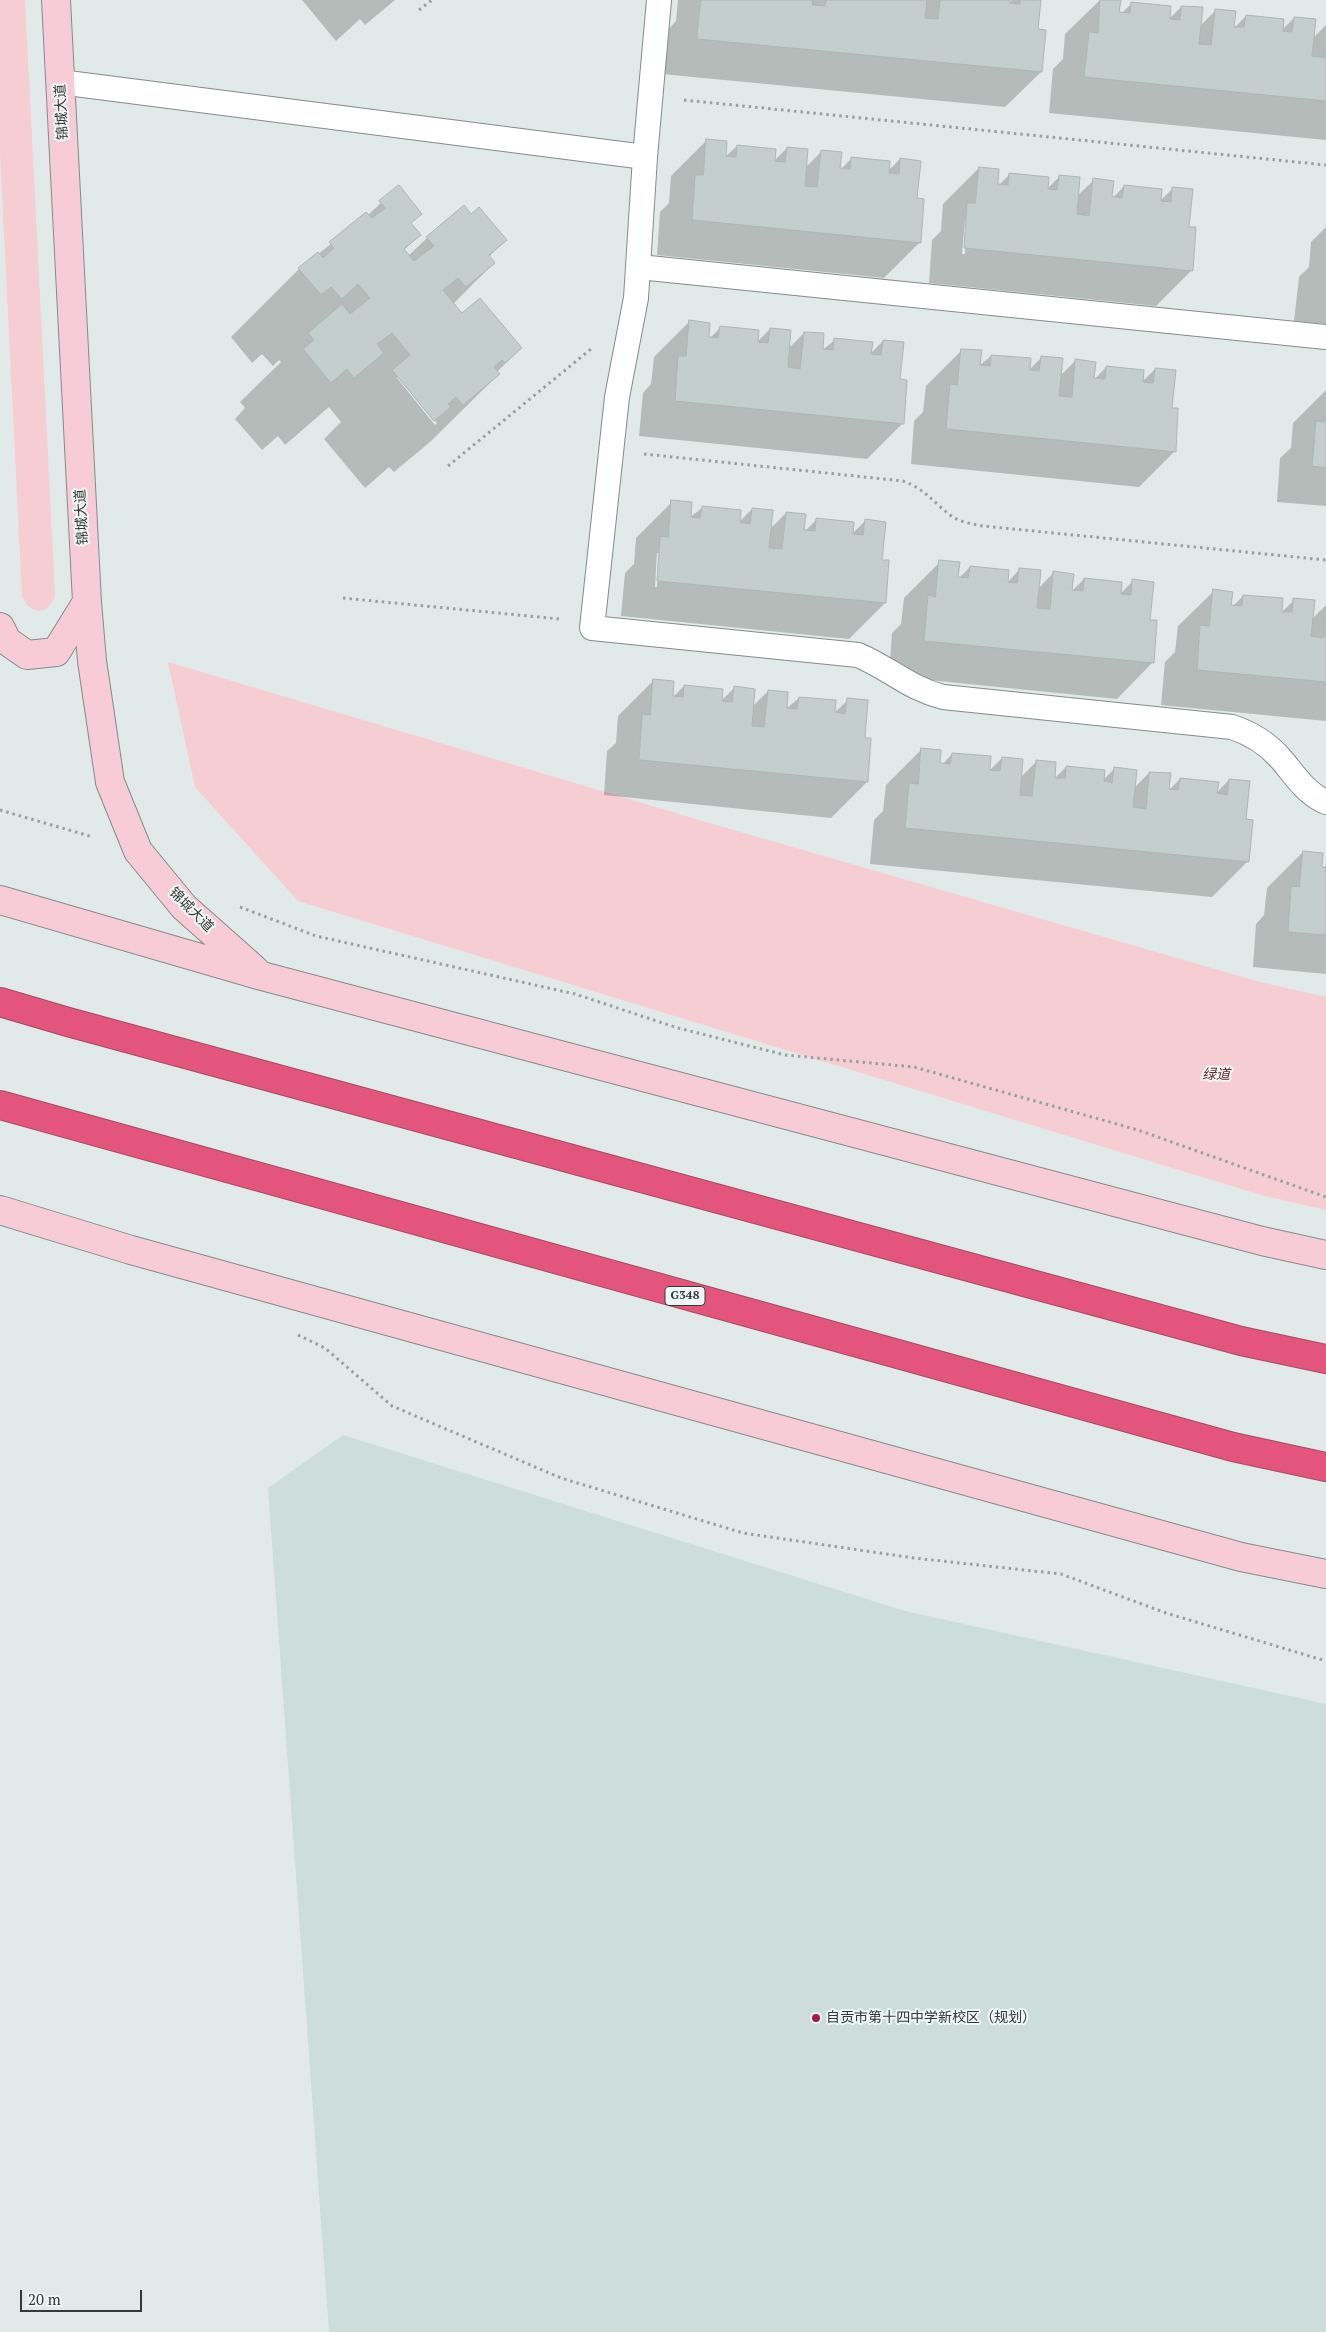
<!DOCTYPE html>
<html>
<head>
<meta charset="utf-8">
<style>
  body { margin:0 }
  #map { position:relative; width:1326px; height:2332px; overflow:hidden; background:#e1eae8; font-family:"PT Serif",serif }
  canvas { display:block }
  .scale { position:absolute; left:20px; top:2290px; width:122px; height:22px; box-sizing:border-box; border:2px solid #343837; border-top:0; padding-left:6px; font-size:15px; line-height:18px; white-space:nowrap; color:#343837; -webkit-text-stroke:4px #eef7f5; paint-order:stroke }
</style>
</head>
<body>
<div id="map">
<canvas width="1326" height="2332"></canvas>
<div class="scale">20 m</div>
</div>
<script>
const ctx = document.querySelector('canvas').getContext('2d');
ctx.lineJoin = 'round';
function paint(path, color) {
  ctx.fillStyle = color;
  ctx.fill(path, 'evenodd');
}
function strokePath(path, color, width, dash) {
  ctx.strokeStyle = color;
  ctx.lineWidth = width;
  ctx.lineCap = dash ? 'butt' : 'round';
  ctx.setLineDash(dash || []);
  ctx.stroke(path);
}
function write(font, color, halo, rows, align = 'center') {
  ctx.font = font + ' "PT Serif","Noto Sans SC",serif';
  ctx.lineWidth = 4;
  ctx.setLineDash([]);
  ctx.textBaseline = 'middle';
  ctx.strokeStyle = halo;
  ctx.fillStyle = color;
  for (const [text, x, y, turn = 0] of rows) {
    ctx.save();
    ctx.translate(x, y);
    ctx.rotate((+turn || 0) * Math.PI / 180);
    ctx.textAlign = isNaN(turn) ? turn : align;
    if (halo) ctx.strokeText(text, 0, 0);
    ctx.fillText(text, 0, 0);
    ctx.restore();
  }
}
paint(new Path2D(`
  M343,1435L905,1611L1326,1704V2332H329L268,1488Z`), '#cddeda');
paint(new Path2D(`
  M0,0H25L55,596C49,615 30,616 22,596L0,154Z
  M168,662L706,822L1260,982L1326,997V1210L1261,1195L298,901L195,787Z`), '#f7cdd4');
paint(new Path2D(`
  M302,0H395L365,25L360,19L336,41Z
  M678,0H1009L1008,4L1012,0H1040L1037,30L1041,72L1005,107L662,74L667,31L676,21Z
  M1100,0H1119L1118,13L1121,14L1132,3L1168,20L1181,7L1199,27L1216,10L1233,29L1246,16L1282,30L1294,18L1313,38L1326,25V140L1049,113L1053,69L1063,59L1065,34Z
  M707,140L725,157L737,146L774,161L787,148L805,168L821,152L838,172L852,158L887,172L900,159L916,199L920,242L884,278L657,255L660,212L669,203L671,176Z
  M979,168L997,187L1010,174L1046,190L1059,177L1077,196L1094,180L1113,198L1124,186L1160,201L1173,188L1188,228L1192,270L1156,306L929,283L932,240L941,231L943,204ZM965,220H967L965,254H962Z
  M398,187L421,214L410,224L419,235L403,251L408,256L427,238L471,216L505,240L489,257L494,263L453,304L462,315L521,348L497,372L499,374L430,442L394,472L389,467L365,488L324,439L341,422L329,407L285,445L278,436L262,450L235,419L245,408L240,402L281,362L279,360L273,366L262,354L252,363L231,337L299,269L368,215ZM398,376L437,423L435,425L397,378Z
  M1326,227V324L1294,321L1299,277L1309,267L1311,242Z
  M690,321L707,341L720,328L757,342L770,329L788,349L804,333L821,351L835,340L870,354L883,341L899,380L903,423L867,459L639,436L643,393L651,384L654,357Z
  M962,350L979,366L991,356L1029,370L1041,358L1059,377L1075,361L1093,381L1106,367L1142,382L1155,369L1175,451L1139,487L911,464L914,421L923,412L926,386Z
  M1326,390V506L1277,502L1280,458L1291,448L1293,423Z
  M672,502L689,518L702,508L739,522L752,509L770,529L786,513L803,533L817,519L852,534L865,521L881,561L885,603L849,639L621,616L625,573L634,564L636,538ZM657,553H660L657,587H655Z
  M940,562L957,580L970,567L1007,583L1020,569L1038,589L1054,572L1070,593L1084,579L1120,594L1133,581L1148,621L1152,663L1117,699L889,676L892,633L901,624L904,598Z
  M1214,591L1230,606H1233L1243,596L1281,613L1294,600L1312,619L1326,605V721L1161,705L1165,662L1175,652L1178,626Z
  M654,680L671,699L684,686L721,701L734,688L752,707L768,691L786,709L799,698L834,713L848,700L867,782L831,818L604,795L607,751L616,743L618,716Z
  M922,749L938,765H942L952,754L989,771L1002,758L1020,778L1036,762L1054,779L1066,767L1103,780L1115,768L1133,789L1149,773L1168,791L1180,779L1216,793L1229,780L1245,821L1248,861L1212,897L870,864L874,820L883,811L886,785Z
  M1303,852L1320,871L1326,865V974L1253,967L1256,924L1264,915L1267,888Z`), '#0003');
const building = new Path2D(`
  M701,0H813L812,5L825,6L826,0H927L925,18L938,19L940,0H1010V3L1020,4V0H1041L1038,29L1046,30L1042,72L697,39Z
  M1100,0H1121L1119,12L1130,13L1131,2L1171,6L1170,19L1180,20L1181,6L1203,7L1199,44L1211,45L1215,9L1236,11L1234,27H1244L1246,15L1284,19L1283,31L1292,32L1294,17L1316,19L1312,56L1325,58L1326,46V101L1084,77L1089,32L1098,33Z
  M706,139L727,141L726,156L736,157L737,145L776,149L775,161L785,162L787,147L808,149L805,186L817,187L821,150L842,152L840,168L850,169L851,157L890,161L889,173L899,174L900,158L921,161L917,198L924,199L921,243L692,220L695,175H703Z
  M979,167L999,169L998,184L1008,185L1009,173L1049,177L1048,189L1057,190L1059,175L1080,177L1077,214L1089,216L1093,178L1114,181L1112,196L1122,198L1124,185L1162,189L1161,201L1171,202L1172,187L1193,189L1189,227H1196L1193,271L964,248L967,203H975Z
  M399,185L422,214L411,223L421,235L404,249L414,261L434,246L426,237L464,205L471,214L479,207L507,240L489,255L495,263L466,287L458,278L443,290L462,313L480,298L522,348L505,363L502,360L494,367L500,374L463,405L456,397L448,404L451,407L434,421L392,370L410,355L392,333L377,344L384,353L354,378L347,369L331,383L303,349L314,340L308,333L342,304L350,314L370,298L358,284L342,299L331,287L321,295L298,268L318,252L323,258L334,248L329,242L366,212L372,218L385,208L379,201Z
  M689,320L710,323L709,337L718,338L720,326L759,330L758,342L768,343L770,328L791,330L788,367L800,369L804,332L824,333L823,349L833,350L834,338L873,342L871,354L881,355L883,340L904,342L900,379L907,380L904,424L675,401L678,356H686Z
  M961,349L982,350L980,365L990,366L991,355L1031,358L1030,370L1039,371L1041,356L1063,358L1059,396L1072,397L1075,359L1096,362L1094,378L1105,379L1106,366L1144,370L1143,382L1153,383L1155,368L1176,370L1172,408H1178L1176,452L946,429L950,384L957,385Z
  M1326,414V468L1312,466L1316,421L1325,422Z
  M671,500L692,502L691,517L700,518L702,506L741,510L740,522L750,524L752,508L773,510L769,548L782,549L786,512L806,514L804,530L815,531L816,518L854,522L853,534L863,535L865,519L886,522L882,560H889L886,603L657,581L660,536L668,537Z
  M939,560L960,562L958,577L968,578L970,566L1009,570L1008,582L1017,583L1019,568L1041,570L1037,608L1050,609L1053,571L1074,574L1072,590L1083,591L1084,578L1122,582L1121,594L1131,595L1132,579L1154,582L1150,620H1157L1154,663L924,641L928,595L935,597Z
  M1213,589L1233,592L1231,605L1242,606L1243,595L1283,598L1282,612H1292L1293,598L1315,600L1311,636L1324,638L1326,615V682L1197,670L1200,625L1209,626Z
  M653,679L674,681L673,696L683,697L684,685L723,689L722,701L732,702L734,686L755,689L752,726L764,727L768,690L788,692L787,708L797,709L799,697L836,700L835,712L845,714L847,698L868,700L865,738H871L868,782L639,760L642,714L650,715Z
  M921,748L941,750L940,763L950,764L952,753L991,756L990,770L1000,771L1002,757L1023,759L1020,795L1032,796L1036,760L1056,762L1055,778H1065L1066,766L1105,770L1104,781L1112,783L1114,767L1137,770L1133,807L1146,809L1149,772L1171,773L1169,789L1178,790L1180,778L1219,782L1217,793L1227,795L1229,779L1250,781L1246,819L1253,820L1249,862L905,828L909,783L918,784Z
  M1303,851L1323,853L1322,867L1326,868V935L1288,932L1291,886L1299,887Z`);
paint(building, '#c4cecc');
strokePath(building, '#adb6b5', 1);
const lane = new Path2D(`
  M60,82L645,157L659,0
  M645,157L636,298L617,397L592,628L858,655C891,669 908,688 943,697L1232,727C1250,733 1268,744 1281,759C1294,774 1306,794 1326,802
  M639,267L1326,337`);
const secondary = new Path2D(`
  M56,0L87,602L92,661L110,782L138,851L184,907L255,970
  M0,627L7,641L27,655L56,652L87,602
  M0,900L262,976L1262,1241L1326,1255
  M0,1210L131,1250L1241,1557L1326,1574`);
const highway = new Path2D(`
  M0,1002L68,1022L1241,1341L1326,1359
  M0,1105L1233,1447L1326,1467`);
strokePath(lane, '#848c8b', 26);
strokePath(secondary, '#848c8b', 30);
strokePath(highway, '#a64b64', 30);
strokePath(new Path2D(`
  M419,10L432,0
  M684,100L1326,165
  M644,454L903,481C925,489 932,501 950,515C959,522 972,524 983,526L1326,560
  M448,466L591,349
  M343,598L559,619
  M0,810L93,837
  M240,907L316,936L575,994L678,1028L785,1055L914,1067L1138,1130L1326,1197
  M298,1335L325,1348L392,1406L561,1478L743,1533L914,1558L1061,1574L1166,1613L1326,1661`), '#99a09e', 3, [2.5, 4]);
strokePath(lane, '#fff', 24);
strokePath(secondary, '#f7ccd8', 28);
strokePath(highway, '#e3557d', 28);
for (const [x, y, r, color] of [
  [816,2018,5,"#aa174e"]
]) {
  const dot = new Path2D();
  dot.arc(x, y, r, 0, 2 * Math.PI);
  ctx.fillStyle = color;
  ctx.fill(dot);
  strokePath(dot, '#eef7f5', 2);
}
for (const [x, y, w] of [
  [685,1296,40]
]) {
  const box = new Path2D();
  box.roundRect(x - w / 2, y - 9.5, w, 19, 4);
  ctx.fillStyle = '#eef7f5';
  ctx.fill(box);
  strokePath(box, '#343837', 1);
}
write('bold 12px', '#343837', null, [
  ["G348",685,1296]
]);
write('14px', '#343837', '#eef7f5', [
  ["锦城大道",62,112,-93],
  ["锦城大道",82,517,-93],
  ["锦城大道",191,910,45]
]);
write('italic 14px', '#692739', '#eef7f5', [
  ["绿道",1216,1075]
]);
write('14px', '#343837', '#eef7f5', [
  ["自贡市第十四中学新校区（规划）",826,2018]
], 'left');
</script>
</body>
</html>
